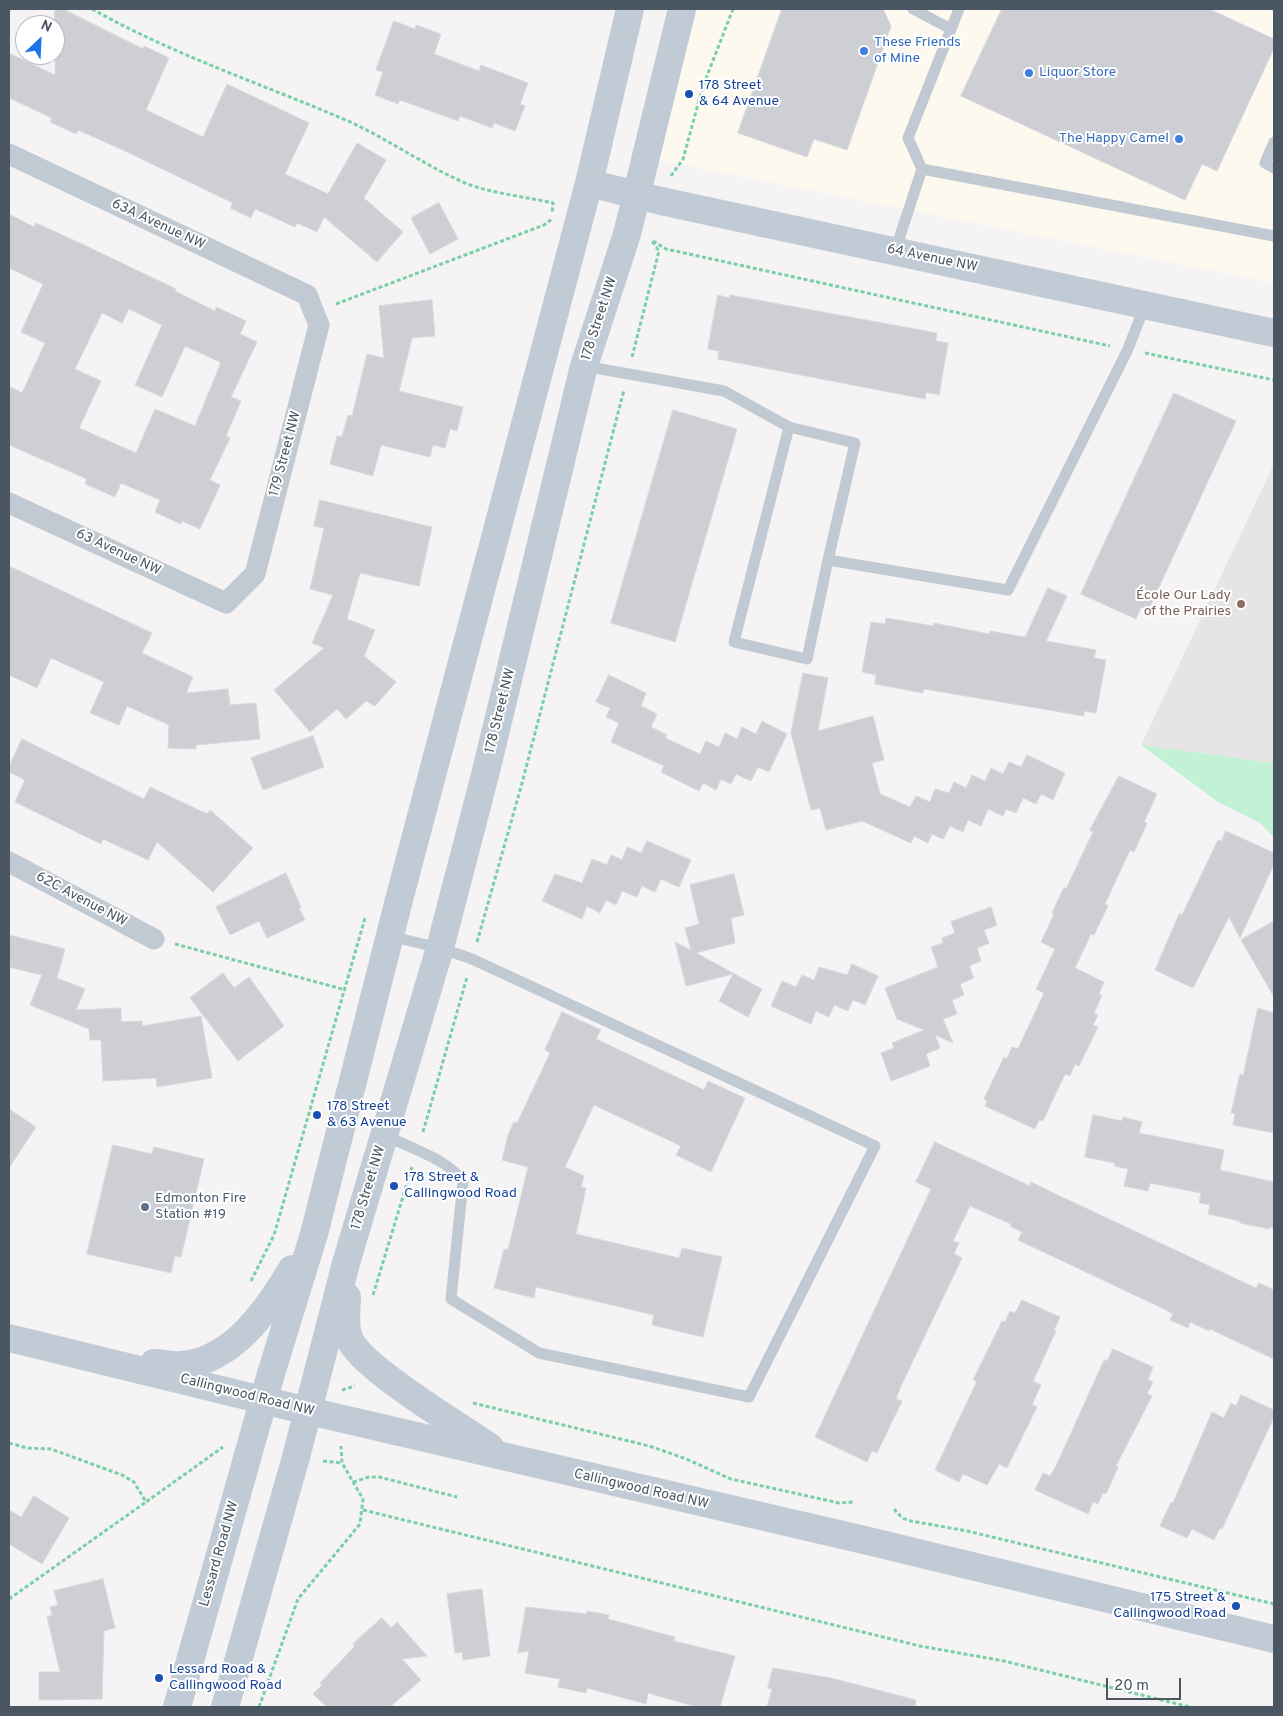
<!DOCTYPE html>
<html>
<head>
<meta charset="utf-8">
<style>
  body { margin:0 }
  #map { position:relative; width:1283px; height:1716px; overflow:hidden; background:#f5f3f3; font-family:Overpass,sans-serif }
  canvas { display:block }
  .frame { position:absolute; inset:0; border:10px solid #4a5661; pointer-events:none }
  .north { position:absolute; left:15px; top:15px; width:50px; height:50px; box-sizing:border-box; background:#fff; border:1px solid #b7bbc0; border-radius:50%; rotate:25deg; font-size:14px; font-weight:700; line-height:20px; text-align:center; color:#4a5661 }
  .north::after { content:''; display:block; margin:auto; width:18px; height:22px; background:#1a73e8; clip-path:polygon(50% 0,100% 100%,50% 72%,0 100%) }
  .scale { position:absolute; left:1106px; top:1678px; width:75px; height:22px; box-sizing:border-box; border:2px solid #4a5661; border-top:0; padding-left:6px; font-size:15px; line-height:18px; white-space:nowrap; color:#4a5661; -webkit-text-stroke:4px #fff; paint-order:stroke }
</style>
</head>
<body>
<div id="map">
<canvas width="1283" height="1716"></canvas>
<div class="frame"></div>
<div class="north">N</div>
<div class="scale">20 m</div>
</div>
<script>
const ctx = document.querySelector('canvas').getContext('2d');
ctx.lineJoin = 'round';
function paint(path, color) {
  ctx.fillStyle = color;
  ctx.fill(path, 'evenodd');
}
function strokePath(path, color, width, dash) {
  ctx.strokeStyle = color;
  ctx.lineWidth = width;
  ctx.lineCap = dash ? 'butt' : 'round';
  ctx.setLineDash(dash || []);
  ctx.stroke(path);
}
function write(font, color, halo, rows, align = 'center') {
  ctx.font = font + ' Overpass,sans-serif';
  ctx.lineWidth = 4;
  ctx.setLineDash([]);
  ctx.textBaseline = 'middle';
  ctx.strokeStyle = halo;
  ctx.fillStyle = color;
  for (const [text, x, y, turn = 0] of rows) {
    ctx.save();
    ctx.translate(x, y);
    ctx.rotate((+turn || 0) * Math.PI / 180);
    ctx.textAlign = isNaN(turn) ? turn : align;
    if (halo) ctx.strokeText(text, 0, 0);
    ctx.fillText(text, 0, 0);
    ctx.restore();
  }
}
paint(new Path2D(`
  M698,9H1274V283L654,159Z`), '#fdf9ef');
paint(new Path2D(`
  M1274,464V763L1141,745Z`), '#e6e4e5');
paint(new Path2D(`
  M1141,745L1274,763V838L1260,823L1218,802Z`), '#c3f1d5');
const building = new Path2D(`
  M55,9H63L143,49L144,46L169,58L146,110L203,137L227,84L309,123L285,174L328,194L357,143L386,160L364,198L403,232L377,262L324,217L317,232L297,223L295,227L255,209L251,218L230,208L233,203L123,150L78,130L76,134L50,122L52,118L9,98V53L55,75Z
  M782,9H883L891,26L847,150L814,139L807,157L738,133Z
  M1002,9H1209L1274,39V48L1217,171L1202,164L1185,200L961,96Z
  M394,21L415,29L416,25L441,34L434,54L479,71L481,65L528,83L520,104L525,106L515,131L494,123L492,128L460,116L458,121L400,100L398,104L375,95L383,72L376,70Z
  M439,203L458,239L430,254L411,218Z
  M9,214L34,227L36,223L82,244L176,289L175,291L215,311L216,307L246,321L240,334L257,342L231,397L241,401L226,436L230,438L210,480L220,485L200,529L182,521L181,524L155,512L160,500L121,483L115,497L85,484L87,479L9,445V386L22,393L45,343L21,332L43,284L9,268ZM129,309L162,325L135,385L162,397L185,346L220,362V365L195,426L155,409L136,453L79,428L101,381L75,369L102,313L122,323Z
  M718,295L729,298L730,295L937,333L936,341L948,343L939,395L926,392L925,399L718,359L719,351L708,349Z
  M432,300L435,336L412,338L399,391L463,407L457,431L450,429L445,448L433,445L430,457L381,445L373,476L330,464L337,436L342,437L348,415L352,416L367,354L384,358L379,306Z
  M1174,393L1236,421L1148,611L1141,607L1136,619L1081,594Z
  M673,410L737,429L675,642L611,623Z
  M320,500L432,527L419,586L360,573L347,619L375,630L364,656L396,682L375,706L366,701L346,719L337,709L310,732L274,690L324,648L312,643L333,595L310,589L324,528L314,526Z
  M9,566L152,633L142,653L193,677L186,693L228,689L230,705L256,703L260,739L196,745V749L168,748L169,725L127,706L119,725L90,713L104,682L51,658L37,688L9,675Z
  M1048,588L1067,596L1046,641L1096,650L1094,658L1106,660L1096,713L1084,711V716L924,689L923,693L875,684L876,675L862,672L871,622L885,624L886,618L933,626L934,623L989,634L990,631L1025,637Z
  M803,673L828,678L818,731L873,716L884,760L872,763L880,794L910,807L916,796L930,802L935,789L949,793L954,782L966,788L972,775L985,781L991,768L1003,774L1009,762L1021,767L1027,755L1065,773L1053,800L1041,794L1036,804L1023,798L1016,813L1006,809L1003,816L988,809L981,826L968,820L963,832L950,826L943,839L932,834L928,843L914,836L911,843L862,821L826,830L820,808L811,810L791,733Z
  M609,675L646,693L641,706L657,714L651,727L667,735L665,738L700,754L706,741L719,747L725,733L737,739L742,727L756,734L762,721L787,734L769,772L758,767L751,781L736,774L731,784L721,779L716,790L703,783L699,791L661,772L664,766L611,742L619,723L606,717L610,708L596,702Z
  M313,736L324,767L263,790L251,758Z
  M22,739L144,799L150,787L207,814L210,810L253,848L213,892L157,842L148,860L103,839L101,844L15,802L25,780L9,772V767Z
  M1119,776L1157,794L1144,822L1147,823L1134,852L1130,850L1105,904L1108,906L1094,935L1091,934L1075,968L1104,982L1099,994L1102,995L1094,1013L1098,1015L1093,1025L1098,1027L1079,1066L1075,1064L1070,1076L1065,1074L1043,1121L1039,1120L1035,1129L985,1106L987,1101L984,1099L1004,1057L1007,1059L1012,1047L1018,1049L1044,993L1036,989L1055,949L1041,942L1054,914L1052,913L1064,887L1066,889L1093,832L1090,830Z
  M1226,831L1274,853V864L1240,938L1229,917L1193,988L1155,970L1179,914L1182,915L1218,840L1221,841Z
  M647,841L691,860L679,887L661,879L655,892L642,886L637,897L622,891L616,905L606,900L600,913L587,906L582,919L542,901L555,874L582,883L592,859L607,865L611,855L622,860L627,847L641,853Z
  M286,873L301,907L299,908L305,920L267,938L259,921L230,935L216,907Z
  M734,874L744,915L731,918L735,943L696,953L762,989L748,1017L719,1001L733,974L686,986L675,942L691,950L685,928L699,924L690,885Z
  M991,907L997,925L984,930L989,943L977,948L981,961L969,966L974,978L960,984L964,995L952,1000L957,1014L943,1019L953,1043L935,1035L940,1048L926,1054L930,1066L891,1081L881,1053L894,1048L892,1043L924,1030L897,1019L885,988L938,967L931,947L943,943L942,938L955,933L951,922Z
  M1274,921V997L1241,940Z
  M9,935L65,949L57,978L85,989L76,1010L121,1008V1022L142,1021V1026L201,1016L212,1078L157,1087L156,1078L103,1081L101,1040H90L89,1029L30,1005L42,975L9,967Z
  M852,964L878,976L865,1005L853,1000L848,1011L834,1005L829,1017L816,1011L811,1024L771,1006L782,981L796,987L802,975L814,980L819,967L847,975Z
  M223,973L234,988L249,977L284,1026L238,1061L190,998Z
  M1258,1008L1274,1013V1133L1233,1125L1235,1114L1231,1113L1240,1074L1243,1075Z
  M562,1012L601,1030L596,1039L704,1090L708,1081L745,1098L711,1172L676,1155L681,1146L594,1105L565,1167L584,1176L581,1187L586,1188L576,1234L679,1258L682,1248L722,1257L703,1337L652,1325L654,1315L536,1287L534,1298L494,1288L504,1249L508,1250L528,1167L502,1160L508,1135L514,1122L517,1123L550,1053L545,1050Z
  M9,1109L36,1127L9,1168Z
  M1093,1115L1122,1121L1123,1117L1142,1122L1139,1133L1224,1150L1220,1170L1274,1182V1228L1269,1227V1229L1240,1223V1221L1208,1214L1210,1205L1199,1203L1201,1193L1150,1183L1148,1191L1124,1186L1128,1169L1114,1166L1115,1163L1085,1157Z
  M935,1142L1030,1186L1031,1182L1043,1188L1243,1282L1256,1288L1259,1283L1274,1290V1359L1210,1329L1209,1331L1190,1322L1188,1328L1170,1320L1173,1314L1162,1308L1018,1240L1022,1232L1010,1226L1011,1224L970,1206L953,1241L959,1243L954,1254L962,1258L901,1386L896,1399L902,1401L877,1453L872,1451L867,1462L815,1437L931,1189L916,1182Z
  M113,1145L152,1154L154,1147L204,1159L181,1257L175,1256L171,1273L87,1254Z
  M1022,1300L1060,1317L1054,1330L1056,1331L1033,1381L1041,1385L1032,1405L1037,1407L1007,1468L999,1464L987,1485L963,1474L959,1482L935,1470L977,1381L973,1380L1002,1321L1005,1322L1010,1311L1015,1313Z
  M1113,1349L1153,1367L1148,1380L1153,1382L1147,1394L1152,1396L1116,1466L1118,1467L1106,1494L1103,1493L1098,1504L1093,1502L1088,1514L1035,1490L1043,1473L1050,1476L1056,1466L1104,1360L1107,1361Z
  M1241,1395L1274,1410V1417L1222,1529L1220,1528L1214,1540L1192,1529L1187,1538L1160,1526L1171,1502L1173,1503L1212,1412L1224,1418L1231,1403L1236,1406Z
  M34,1496L69,1518L42,1564L9,1544V1510L21,1517Z
  M103,1579L115,1628L104,1631L102,1699L39,1700V1672H60L47,1617L52,1615L50,1607L58,1605L54,1591Z
  M482,1589L490,1656L463,1660L462,1652L455,1653L447,1594Z
  M526,1607L586,1614L587,1611L609,1615L608,1619L675,1637L674,1641L735,1656L720,1707H697L648,1693L646,1704L587,1688L586,1693L558,1687L560,1679L525,1673L529,1651L518,1653Z
  M382,1618L391,1628L397,1622L427,1656L402,1659L421,1680L390,1707H327L313,1694L322,1685L320,1683L355,1646L353,1644Z
  M773,1668L831,1678L916,1700L915,1707H767L772,1689L768,1688Z`);
paint(building, '#cdcfd5');
strokePath(building, '#d7d9de', 1);
strokePath(new Path2D(`
  M92,9C174,55 262,84 348,121C388,139 424,165 465,183C489,193 527,197 553,203L552,212
  M671,176L683,159L703,86L733,9
  M653,241L666,249L1110,346
  M336,304L544,225L552,219
  M1145,353L1274,380
  M632,357L659,251L652,241
  M477,942L521,787L624,390
  M175,944L346,990
  M423,1132L467,977
  M251,1281L274,1235L365,918
  M373,1295L412,1167
  M342,1390L355,1386
  M473,1403L649,1446L684,1458L731,1479L839,1503L854,1502
  M9,1443L27,1448L51,1449L122,1475L134,1482L146,1502L223,1447
  M323,1461L342,1463
  M353,1482L369,1477H379L457,1497
  M894,1509L902,1518L911,1521L967,1531L1274,1604
  M363,1510L920,1646L1004,1661L1190,1707
  M9,1599L146,1502
  M259,1707L298,1599L360,1524L363,1499L342,1463L341,1446`), '#7ad0a6', 3, [4, 2.5]);
strokePath(new Path2D(`
  M913,9L951,29
  M1274,142L1265,163L1274,168
  M922,169L1274,236
  M895,251L922,169L908,138L959,9
  M584,366L724,391L789,427L855,443L828,560L1008,590L1128,349L1145,305
  M789,427L734,642L807,659L828,560
  M386,1136C410,1148 448,1159 463,1182L451,1299L539,1353L749,1397L875,1146L472,959L440,948L389,936`), '#c1cad2', 11);
strokePath(new Path2D(`
  M9,154L307,295L319,325L255,574L226,603L9,503
  M9,862L154,939`), '#c1cad2', 21);
strokePath(new Path2D(`
  M589,183L661,201L1274,333
  M347,1297C347,1309 344,1327 349,1338C360,1367 461,1427 490,1447
  M9,1338L283,1405L864,1540L1274,1639
  M154,1363C163,1363 173,1366 182,1365C233,1361 268,1309 292,1269
  M177,1707L270,1377L314,1234L400,896L589,183L630,9
  M225,1707L296,1457L346,1263L440,948L485,775L584,366L627,234L682,9`), '#c1cbd6', 28);
for (const [x, y, r, color] of [
  [864,51,5,"#3f7fe0"],
  [1029,73,5,"#3f7fe0"],
  [689,94,5,"#1a4fb4"],
  [1179,139,5,"#3f7fe0"],
  [1241,604,5,"#8d6e63"],
  [317,1115,5,"#1a4fb4"],
  [394,1186,5,"#1a4fb4"],
  [145,1207,5,"#5c6f8a"],
  [1236,1606,5,"#1a4fb4"],
  [159,1678,5,"#1a4fb4"]
]) {
  const dot = new Path2D();
  dot.arc(x, y, r, 0, 2 * Math.PI);
  ctx.fillStyle = color;
  ctx.fill(dot);
  strokePath(dot, '#fff', 2);
}
write('14px', '#366cbe', '#fff', [
  ["These Friends",874,43],
  ["of Mine",874,59],
  ["Liquor Store",1039,73],
  ["The Happy Camel",1169,139,"right"]
], 'left');
write('14px', '#164399', '#fff', [
  ["178 Street",699,86],
  ["& 64 Avenue",699,102],
  ["178 Street",327,1107],
  ["& 63 Avenue",327,1123],
  ["178 Street &",404,1178],
  ["Callingwood Road",404,1194],
  ["175 Street &",1226,1598,"right"],
  ["Callingwood Road",1226,1614,"right"],
  ["Lessard Road &",169,1670],
  ["Callingwood Road",169,1686]
], 'left');
write('14px', '#4a5661', '#fff', [
  ["63A Avenue NW",158,225,25],
  ["64 Avenue NW",932,259,12],
  ["178 Street NW",600,319,-72],
  ["179 Street NW",286,454,-75],
  ["63 Avenue NW",118,553,25],
  ["178 Street NW",501,711,-76],
  ["62C Avenue NW",81,900,28],
  ["178 Street NW",369,1188,-73],
  ["Callingwood Road NW",247,1396,14],
  ["Callingwood Road NW",641,1490,13],
  ["Lessard Road NW",220,1554,-74]
]);
write('14px', '#785e54', '#fff', [
  ["École Our Lady",1231,596],
  ["of the Prairies",1231,612]
], 'right');
write('14px', '#4e5e75', '#fff', [
  ["Edmonton Fire",155,1199],
  ["Station #19",155,1215]
], 'left');
</script>
</body>
</html>
